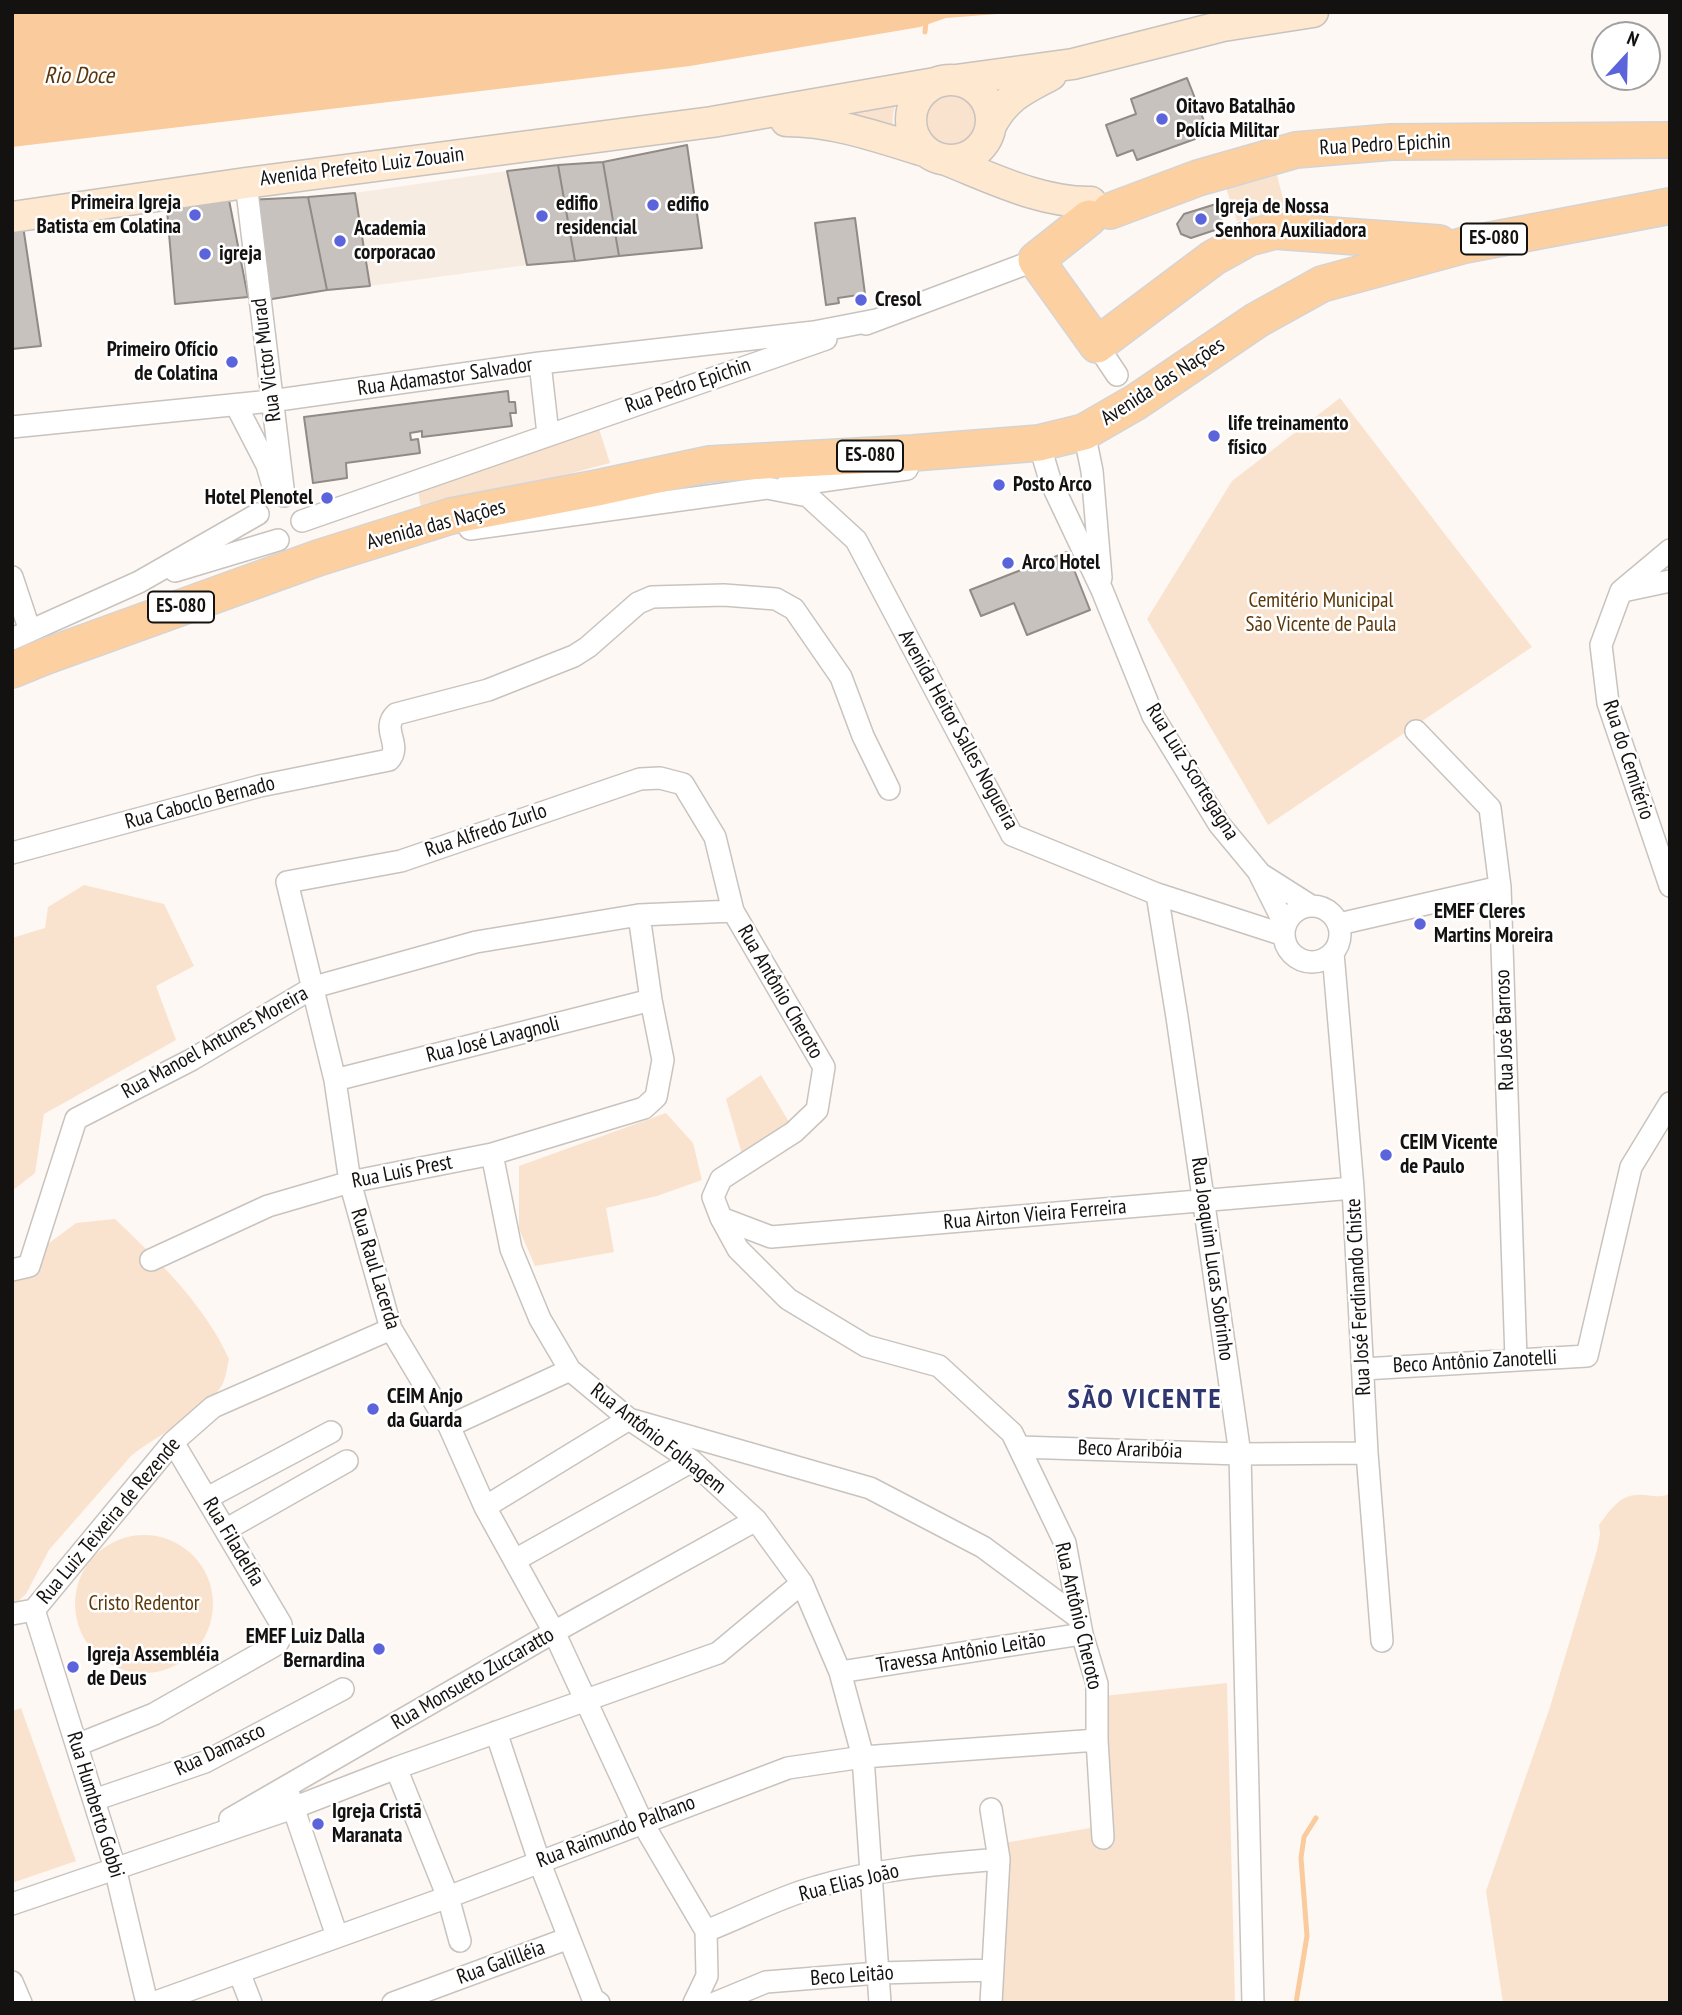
<!DOCTYPE html>
<html>
<head>
<meta charset="utf-8">
<style>
  body { margin:0 }
  #map { position:relative; width:1682px; height:2015px; overflow:hidden; background:#fdf8f3; font-family:"PT Sans Narrow",sans-serif }
  canvas { display:block }
  .frame { position:absolute; inset:0; border:14px solid #141211; pointer-events:none }
  .north { position:absolute; left:1591px; top:21px; width:70px; height:70px; box-sizing:border-box; background:#fff; border:2px solid #a1a0a0; border-radius:50%; rotate:22deg; font-size:19px; font-weight:700; line-height:28px; text-align:center; color:#141211 }
  .north::after { content:''; display:block; margin:auto; width:24px; height:32px; background:#5c64dc; clip-path:polygon(50% 0,100% 100%,50% 72%,0 100%) }
</style>
</head>
<body>
<div id="map">
<canvas width="1682" height="2015"></canvas>
<div class="frame"></div>
<div class="north">N</div>
</div>
<script>
const ctx = document.querySelector('canvas').getContext('2d');
ctx.lineJoin = 'round';
function paint(path, color) {
  ctx.fillStyle = color;
  ctx.fill(path, 'evenodd');
}
function strokePath(path, color, width, dash) {
  ctx.strokeStyle = color;
  ctx.lineWidth = width;
  ctx.lineCap = dash ? 'butt' : 'round';
  ctx.setLineDash(dash || []);
  ctx.stroke(path);
}
function write(font, color, halo, rows, align = 'center') {
  ctx.font = font + ' "PT Sans Narrow",sans-serif';
  ctx.lineWidth = 5;
  ctx.setLineDash([]);
  ctx.textBaseline = 'middle';
  ctx.strokeStyle = halo;
  ctx.fillStyle = color;
  for (const [text, x, y, turn = 0] of rows) {
    ctx.save();
    ctx.translate(x, y);
    ctx.rotate((+turn || 0) * Math.PI / 180);
    ctx.textAlign = isNaN(turn) ? turn : align;
    if (halo) ctx.strokeText(text, 0, 0);
    ctx.fillText(text, 0, 0);
    ctx.restore();
  }
}
paint(new Path2D(`
  M507,171L527,265L370,286L355,193Z`), '#f7ece2');
paint(new Path2D(`
  M920 121a31 31 0 1 1 62 0a31 31 0 1 1-62 0Z
  M899,98C892,112 891,120 895,135L837,110Z
  M1277,175L1286,210L1237,221L1226,188Z
  M1340,398L1532,647L1268,825L1147,619L1232,481Z
  M599,429L610,463L422,513L418,491Z
  M84,885L164,904L194,966L156,986L176,1040L44,1114L35,1173L12,1191V938L45,928L48,907Z
  M761,1075L792,1127L743,1158L726,1099Z
  M666,1113L693,1143L702,1180L657,1196L606,1208L614,1252L535,1266L519,1229V1166Z
  M115,1219C157,1259 205,1305 229,1359C227,1367 226,1378 222,1385C208,1410 154,1437 131,1456L49,1550L26,1594L12,1607V1271L76,1223Z
  M1670,1494V2003H1503L1486,1891L1550,1707L1597,1550L1600,1534L1599,1525C1609,1512 1619,1495 1637,1495C1651,1494 1655,1499 1670,1494Z
  M75 1604a69 69 0 1 1 138 0a69 69 0 1 1-138 0Z
  M1227,1683L1235,2003H985L993,1845L1090,1828L1103,1696Z
  M21,1708L76,1861L12,1883V1711Z`), '#fae3ce');
paint(new Path2D(`
  M12,12H1023L946,18L920,27L690,66L12,147Z`), '#f9cb9d');
strokePath(new Path2D(`
  M925,32L927,12
  M1296,2003L1307,1936L1301,1858L1304,1837L1316,1818`), '#f9cb9d', 5);
const building = new Path2D(`
  M1187,78L1206,126L1192,131L1195,139L1137,160L1133,150L1117,156L1106,125L1136,114L1131,99Z
  M687,145L702,248L619,256L603,162Z
  M603,162L619,256L575,261L558,165Z
  M558,165L575,261L527,265L507,171Z
  M355,193L370,286L327,290L308,197Z
  M308,197L327,290L260,301L247,200Z
  M229,200L248,297L175,304L167,210Z
  M1216,204L1224,227L1191,238L1181,234L1177,224L1184,214Z
  M855,218L865,294L838,298L839,303L826,305L815,223Z
  M22,219L41,346L12,349V220Z
  M508,391L509,402H515L516,413H510L512,426L422,437V431L410,433L411,440L418,439L420,453L346,463L347,478L313,483L304,417Z
  M1067,552L1090,610L1027,635L1014,603L981,616L970,590Z`);
paint(building, '#c7c2bd');
strokePath(building, '#908b87', 2);
const street = new Path2D(`
  M246,183L284,496
  M866,324L1036,260
  M1097,345L1117,375
  M540,363L548,434
  M236,405L267,465L273,486
  M12,427L271,401L540,363L814,332L876,320
  M1084,432L1092,471L1101,578
  M1039,443L1050,480L1102,590L1153,716L1219,824L1258,871L1285,925
  M786,486L907,469L911,460
  M302,521L826,339
  M470,529L767,488L808,496L856,540L1012,835L1157,894L1284,935
  M1670,550L1621,591L1601,645L1608,703L1670,886
  M175,571L278,540
  M12,577L30,631
  M1623,591L1670,581
  M12,639L139,582L258,514
  M1416,731L1490,808L1500,887L1516,1359
  M12,853L260,786L389,760C403,745 380,729 396,714L488,690L574,656L588,647L638,603L652,597L724,595L776,599L794,609L841,677L863,736L889,789
  M1259,873L1311,906
  M1157,894L1177,1017L1240,1454L1253,2003
  M1284 934a28 28 0 1 1 56 0a28 28 0 1 1-56 0Z
  M1339,924L1500,887
  M1333,953L1353,1188L1367,1453L1382,1641
  M335,1080L651,1000
  M492,1154L511,1249L540,1319L570,1370L629,1419L692,1461L756,1520L802,1583L840,1672L863,1757L880,2003
  M721,1218L771,1237L1353,1188
  M151,1260L268,1206L350,1182L492,1154L644,1108L656,1097L663,1060L651,1000L639,915
  M12,1270L29,1266L76,1119L191,1060L314,987L476,942L639,915L733,911
  M1363,1369L1587,1356L1631,1167L1670,1103
  M449,1426L570,1370
  M1019,1447L1240,1454L1367,1453
  M207,1498L331,1432
  M485,1507L629,1419L870,1488L983,1547L1079,1618
  M227,1529L347,1461
  M515,1560L692,1461
  M34,1610L115,1868L147,2003
  M12,1614L34,1610L173,1442L213,1407L391,1329
  M840,1672L1082,1634
  M496,1732L539,1861L593,1999L599,2003
  M77,1745L154,1714L277,1644L282,1635L281,1624L173,1442
  M396,1768L448,1897L460,1941
  M289,1795L337,1936
  M94,1800L205,1762L343,1689
  M991,1809L999,1859L991,2003
  M230,1819L554,1632L756,1520
  M12,1904L293,1808L396,1768L718,1653L802,1583
  M706,1931C742,1917 779,1897 816,1887C875,1869 938,1864 999,1859
  M239,1972L251,2003
  M12,1982L21,2003
  M153,2003L448,1897L788,1768L863,1757L1097,1740
  M393,2003L569,1938
  M694,2003L707,1976L706,1931L642,1822L554,1632L485,1507L449,1426L391,1329L350,1182L335,1080L287,882L401,861L640,779L660,778L683,784L715,837L733,911L824,1067L817,1110L794,1132L721,1179L713,1197L721,1218L738,1249L788,1299L866,1346L939,1366L1012,1433L1065,1543L1082,1634L1097,1684V1740L1103,1838
  M715,2003L766,1982L878,1973L993,1970`);
const secondary = new Path2D(`
  M911 120a40 40 0 1 1 80 0a40 40 0 1 1-80 0Z
  M956,80L1073,64L1223,26L1313,12
  M786,121C835,121 881,138 927,152
  M991,125C1007,96 1023,90 1051,75
  M946,160C992,178 1041,203 1091,202
  M12,217L246,183L712,122L935,83`);
const primary = new Path2D(`
  M1110,211L1198,178L1296,150L1391,142L1670,140
  M1089,218L1036,260L1097,345L1213,258L1249,238L1275,231L1439,243
  M12,670L44,657L318,558L451,516L597,488L709,464L913,453L1039,443L1084,432L1136,402L1257,320L1322,284L1465,245L1670,206`);
strokePath(street, '#c8c3be', 24);
strokePath(secondary, '#c8c3be', 33);
strokePath(primary, '#d5d4d4', 38);
strokePath(street, '#fff', 21);
strokePath(secondary, '#fee8d0', 30);
strokePath(primary, '#fdd0a1', 35);
for (const [x, y, r, color] of [
  [1162,119,7,"#5c64dc"],
  [653,205,7,"#5c64dc"],
  [195,215,7,"#5c64dc"],
  [542,216,7,"#5c64dc"],
  [1201,219,7,"#5c64dc"],
  [340,241,7,"#5c64dc"],
  [205,254,7,"#5c64dc"],
  [861,300,7,"#5c64dc"],
  [232,362,7,"#5c64dc"],
  [1214,436,7,"#5c64dc"],
  [999,485,7,"#5c64dc"],
  [327,498,7,"#5c64dc"],
  [1008,563,7,"#5c64dc"],
  [1420,924,7,"#5c64dc"],
  [1386,1155,7,"#5c64dc"],
  [373,1409,7,"#5c64dc"],
  [379,1649,7,"#5c64dc"],
  [73,1667,7,"#5c64dc"],
  [318,1824,7,"#5c64dc"]
]) {
  const dot = new Path2D();
  dot.arc(x, y, r, 0, 2 * Math.PI);
  ctx.fillStyle = color;
  ctx.fill(dot);
  strokePath(dot, '#fff', 2.5);
}
for (const [x, y, w] of [
  [1494,239,66],
  [870,456,66],
  [181,607,66]
]) {
  const box = new Path2D();
  box.roundRect(x - w / 2, y - 15.5, w, 31, 5);
  ctx.fillStyle = '#fff';
  ctx.fill(box);
  strokePath(box, '#141211', 2);
}
write('bold 19px', '#141211', null, [
  ["ES-080",1494,239],
  ["ES-080",870,456],
  ["ES-080",181,607]
]);
write('bold 21px', '#141211', '#fff', [
  ["Oitavo Batalhão",1176,107],
  ["Polícia Militar",1176,131],
  ["Primeira Igreja",181,203,"right"],
  ["Batista em Colatina",181,227,"right"],
  ["edifio",556,204],
  ["residencial",556,228],
  ["edifio",667,205],
  ["Igreja de Nossa",1215,207],
  ["Senhora Auxiliadora",1215,231],
  ["Academia",354,229],
  ["corporacao",354,253],
  ["igreja",219,254],
  ["Cresol",875,300],
  ["Primeiro Ofício",218,350,"right"],
  ["de Colatina",218,374,"right"],
  ["life treinamento",1228,424],
  ["físico",1228,448],
  ["Posto Arco",1013,485],
  ["Hotel Plenotel",313,498,"right"],
  ["Arco Hotel",1022,563],
  ["EMEF Cleres",1434,912],
  ["Martins Moreira",1434,936],
  ["CEIM Vicente",1400,1143],
  ["de Paulo",1400,1167],
  ["CEIM Anjo",387,1397],
  ["da Guarda",387,1421],
  ["EMEF Luiz Dalla",365,1637,"right"],
  ["Bernardina",365,1661,"right"],
  ["Igreja Assembléia",87,1655],
  ["de Deus",87,1679],
  ["Igreja Cristã",332,1812],
  ["Maranata",332,1836]
], 'left');
write('21px', '#141211', '#fff', [
  ["Rua Pedro Epichin",1385,145,-3],
  ["Avenida Prefeito Luiz Zouain",362,167,-7],
  ["Rua Victor Murad",267,360,-97],
  ["Rua Adamastor Salvador",445,377,-8],
  ["Avenida das Nações",1163,382,-33],
  ["Rua Pedro Epichin",688,386,-19],
  ["Avenida das Nações",436,525,-15],
  ["Avenida Heitor Salles Nogueira",958,730,61],
  ["Rua do Cemitério",1628,760,72],
  ["Rua Luiz Scortegagna",1192,772,58],
  ["Rua Caboclo Bernado",200,803,-15],
  ["Rua Alfredo Zurlo",486,831,-19],
  ["Rua Antônio Cheroto",780,992,60],
  ["Rua José Barroso",1505,1030,-92],
  ["Rua José Lavagnoli",493,1040,-14],
  ["Rua Manoel Antunes Moreira",215,1043,-29],
  ["Rua Luis Prest",402,1172,-11],
  ["Rua Airton Vieira Ferreira",1035,1215,-5],
  ["Rua Joaquim Lucas Sobrinho",1212,1259,82],
  ["Rua Raul Lacerda",375,1269,73],
  ["Rua José Ferdinando Chiste",1359,1297,-93],
  ["Beco Antônio Zanotelli",1475,1362,-3],
  ["Rua Antônio Folhagem",658,1439,38],
  ["Beco Araribóia",1130,1450,2],
  ["Rua Luiz Teixeira de Rezende",109,1521,-50],
  ["Rua Filadelfia",233,1542,59],
  ["Rua Antônio Cheroto",1078,1616,77],
  ["Travessa Antônio Leitão",961,1653,-9],
  ["Rua Monsueto Zuccaratto",473,1679,-30],
  ["Rua Damasco",220,1750,-25],
  ["Rua Humberto Gobbi",95,1805,73],
  ["Rua Raimundo Palhano",616,1832,-21],
  ["Rua Elias João",849,1883,-14],
  ["Rua Galilléia",501,1963,-20],
  ["Beco Leitão",852,1976,-4]
]);
write('21px', '#5c380a', '#fff', [
  ["Cemitério Municipal",1321,601],
  ["São Vicente de Paula",1321,625],
  ["Cristo Redentor",144,1604]
]);
write('italic 23px', '#5b3608', '#fff', [
  ["Rio Doce",79,76]
]);
ctx.letterSpacing = '2px';
write('bold 28px', '#303670', '#fff', [
  ["SÃO VICENTE",1145,1400]
]);
ctx.letterSpacing = '0px';
</script>
</body>
</html>
